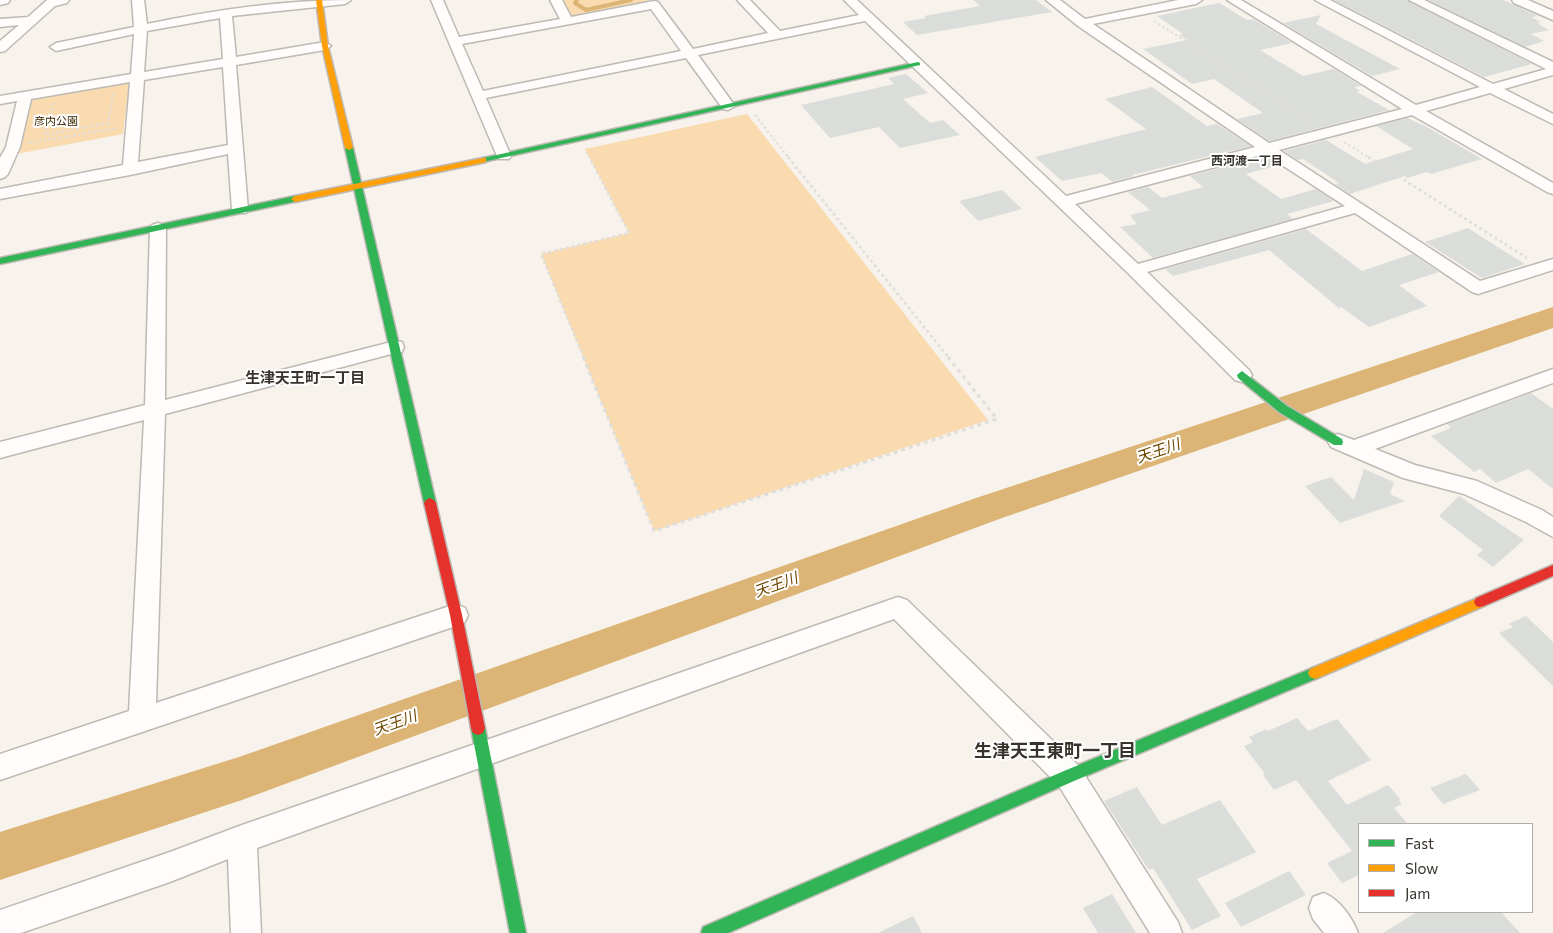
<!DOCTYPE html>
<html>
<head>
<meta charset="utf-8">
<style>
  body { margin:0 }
  #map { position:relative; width:1553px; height:933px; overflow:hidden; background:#f7f2eb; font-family:Commissioner,sans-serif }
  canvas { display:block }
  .legend { position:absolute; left:1358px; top:823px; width:175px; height:90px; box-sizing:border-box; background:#fff; border:1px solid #afaeab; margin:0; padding:6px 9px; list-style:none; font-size:15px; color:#38342d }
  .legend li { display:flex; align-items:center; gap:10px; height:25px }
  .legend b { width:25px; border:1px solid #afaeab }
</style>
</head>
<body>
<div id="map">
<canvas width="1553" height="933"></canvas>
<ul class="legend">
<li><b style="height:6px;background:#30b455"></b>Fast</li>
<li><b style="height:6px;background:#ff9f0a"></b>Slow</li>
<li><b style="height:6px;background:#e5322d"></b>Jam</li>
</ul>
</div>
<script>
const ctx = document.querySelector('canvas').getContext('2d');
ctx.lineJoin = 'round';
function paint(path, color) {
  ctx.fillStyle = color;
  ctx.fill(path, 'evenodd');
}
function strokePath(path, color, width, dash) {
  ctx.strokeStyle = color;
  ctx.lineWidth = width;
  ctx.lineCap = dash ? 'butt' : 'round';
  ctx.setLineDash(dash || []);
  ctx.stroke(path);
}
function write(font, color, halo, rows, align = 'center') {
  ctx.font = font + ' Commissioner,"Noto Sans JP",sans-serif';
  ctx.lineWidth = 4;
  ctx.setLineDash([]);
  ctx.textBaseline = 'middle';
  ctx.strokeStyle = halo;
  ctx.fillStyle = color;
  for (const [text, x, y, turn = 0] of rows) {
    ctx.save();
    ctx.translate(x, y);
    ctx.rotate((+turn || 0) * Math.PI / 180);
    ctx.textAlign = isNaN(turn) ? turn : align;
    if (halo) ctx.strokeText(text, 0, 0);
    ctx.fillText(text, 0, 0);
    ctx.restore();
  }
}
paint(new Path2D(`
  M563,0H648L652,4L574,19Z
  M129,82L123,134L16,154L30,99Z
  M747,114L988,420L654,531L541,254L629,233L585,149Z`), '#f9dbaf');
strokePath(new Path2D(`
  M577,0L575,3L586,10L631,0`), '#dcb475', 4);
paint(new Path2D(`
  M1553,307V328L1002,518L242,800L0,880V832L242,756L976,498Z`), '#dcb475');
paint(new Path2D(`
  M973,0H1036L1052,12L917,35L903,22L926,18L924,16L980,6Z
  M1334,0H1407L1532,64L1484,77Z
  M1428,0H1503L1538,16L1531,17L1541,22L1537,23L1549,30L1531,34L1544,41L1525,47Z
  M1219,3L1247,20L1253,19L1292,43L1260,50L1303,76L1334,69L1361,86L1354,87L1360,91L1357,92L1389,110L1269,141L1237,119L1263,113L1214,79L1192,84L1143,49L1187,40L1179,35L1183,34L1157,16Z
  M1321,15L1316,24L1400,69L1372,76L1283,23Z
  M906,74L928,93L903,99L930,123L943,120L960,135L900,148L879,127L830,138L801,105L894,84L888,78Z
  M1152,87L1207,126L1217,124L1251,146L1132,175L1134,176L1113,182L1101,173L1062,181L1035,157L1146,129L1105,99Z
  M1407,118L1427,127L1482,159L1431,174L1427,172L1407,178L1405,176L1350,194L1335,184L1339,183L1303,159L1298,160L1284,151L1326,140L1365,164L1413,149L1376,126Z
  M1265,156L1279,165L1246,174L1281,199L1316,189L1334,201L1287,214L1293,219L1153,258L1120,227L1137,224L1130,215L1150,210L1128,192L1148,187L1162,198L1203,187L1190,176Z
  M1002,190L1022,209L978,221L959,201Z
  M1468,228L1499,248L1525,264L1482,278L1425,242Z
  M1306,229L1362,271L1412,254L1439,272L1399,285L1427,306L1369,327L1341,307L1339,308L1269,250L1173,276L1165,269Z
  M1531,393L1553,409V489L1528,469L1496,483L1480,469L1474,472L1431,436L1451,428L1447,424Z
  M1364,469L1394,482L1390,494L1405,501L1340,523L1305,486L1331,477L1354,500Z
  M1459,496L1478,509L1524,540L1493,567L1477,555L1483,550L1439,516Z
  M1526,616L1553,642V686L1499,633L1513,627L1509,624Z
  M1297,718L1308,731L1337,719L1371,760L1328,781L1347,805L1388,785L1401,800H1399L1402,804L1394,808L1408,824H1359V875L1342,883L1327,863L1352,851L1296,780L1274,790L1263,775L1265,774L1244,746L1253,742L1249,737L1266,729L1268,731Z
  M1466,774L1480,790L1443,804L1430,788Z
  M1137,787L1162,825L1220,800L1256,852L1197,879L1221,916L1192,930L1153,868L1149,870L1104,801Z
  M1289,871L1306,895L1241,927L1225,903Z
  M1112,894L1136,933H1098L1083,908Z
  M1417,912H1501L1520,933H1383Z
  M913,916L922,933H878Z`), '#dbddda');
const street = new Path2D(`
  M0,0H10L8,3L0,5Z
  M47,0H69L67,3L55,6L5,51L0,52V41L19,25L0,27V19L28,17Z
  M132,0H144L147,24C214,10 282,0 351,0L345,4L232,16L236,57L325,42L331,46L325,50L236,65L248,210L246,213H234L232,210L228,154L130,175L0,199V189L123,165L130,82L31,99L20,147L8,174L5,177L0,179V158L6,147L17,101L0,104V96L131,74L134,34L56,51L50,47L56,43L134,27ZM220,18L223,59L144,72L147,31ZM223,67L228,145L138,162L144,80Z
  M431,0H443L459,37L560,19L550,0H562L571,17L654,1L658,2L693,49L768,33L737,0H750L780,31L859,15L844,0H857L1066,196L1255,147L1078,26L1046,0H1060L1085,19L1178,0H1202L1196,4L1093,24L1269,143L1402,109L1227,0H1241L1416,105L1480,87L1315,0H1330L1493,84L1546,69L1409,0H1424L1553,62V75L1504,89L1553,114V124L1490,93L1426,111L1553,183V194L1547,192L1412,115L1279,150L1480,281L1553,259V270L1484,292L1478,294L1472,292L1355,213L1147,272L1249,370L1252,375L1249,380L1242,382L1235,380L1129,274L865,21L698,55L735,106L728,110L723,109L686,58L486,98L511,156L509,159H499L497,156ZM651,9L681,51L483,91L462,44ZM1265,154L1345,206L1138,264L1075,204Z
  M1512,0H1528L1553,11V20L1514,3Z
  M158,223L164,225L166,228L165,400L395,341L402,342L404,347L402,352L395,353L165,414L156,703L456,604L465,608L468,615L465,622L456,626L0,780V754L129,711L144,420L0,458V442L145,405L150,228L152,225Z
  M1553,369V383L1375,449L1415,465L1477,481L1542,510L1553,517V537L1526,522L1464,494L1403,478L1331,447L1328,442L1331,437L1338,434L1354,440Z
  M898,597L907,600L1079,766L1178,922L1182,933H1150L1059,786L894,619L257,848L261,933H231L228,859L170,882L21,933H0V910L170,852L242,825Z
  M1324,893C1340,900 1352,917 1358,933H1324L1313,919L1309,908L1313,897Z`);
const fast = new Path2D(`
  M918,62L920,63V65L483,162L479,160L483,158Z
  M346,146L353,148L436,503L434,506H426L424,503L345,148Z
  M295,196L298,197V201L0,264V258Z
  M1242,371L1287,406L1342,439L1343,442L1342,445H1334L1279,412L1238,378L1237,375Z
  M1315,667L1320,669L1322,673L1320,677L1074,781L728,933H701L703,927L1064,771Z
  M478,721L483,723L485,728L526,933H510L471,728L473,723Z`);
const slow = new Path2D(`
  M316,0H322L328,46L353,148L349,150L345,148L322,46Z
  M483,158H486V162L295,202L291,199L295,196Z
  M1480,597L1484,598L1486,602L1484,606L1320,677L1315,679L1310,677L1308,673L1310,669Z`);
const jam = new Path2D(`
  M430,498L434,500L436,503L462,615L485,728L483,733L478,735L473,733L471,728L450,615L424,503L426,500Z
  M1553,565V576L1484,606L1480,607L1476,606L1474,602L1476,598Z`);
strokePath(street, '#bdb9b3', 3);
strokePath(fast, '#bdb9b3', 3);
strokePath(slow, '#bdb9b3', 3);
strokePath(jam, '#bdb9b3', 3);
strokePath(new Path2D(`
  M1154,21L1313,122
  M53,103L45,135L108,123L113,94
  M755,115L789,158
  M1344,142L1370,158
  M29,143L117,128
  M586,152L589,158`), '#e0dedc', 2, [2.5, 2.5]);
strokePath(new Path2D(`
  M788,157L949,358
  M1368,157L1527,258
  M584,358L541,254L629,233L589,157`), '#e0dedc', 2.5, [3, 3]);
strokePath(new Path2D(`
  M583,357L654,531L997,419L948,357`), '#e0dedc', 3, [4, 4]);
paint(street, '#fefdfc');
paint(fast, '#30b455');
paint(slow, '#ff9f0a');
paint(jam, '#e5322d');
write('11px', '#3c2600', '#fff', [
  ["彦内公園",56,121]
]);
write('bold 12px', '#38342d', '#fff', [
  ["西河渡一丁目",1247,161]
]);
write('bold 15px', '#38342d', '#fff', [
  ["生津天王町一丁目",305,378]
]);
write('italic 15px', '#6d4800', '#fff', [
  ["天王川",1158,451,-19],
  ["天王川",776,585,-20],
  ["天王川",395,723,-20]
]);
write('bold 18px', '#38342d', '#fff', [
  ["生津天王東町一丁目",1055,751]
]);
</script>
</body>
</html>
